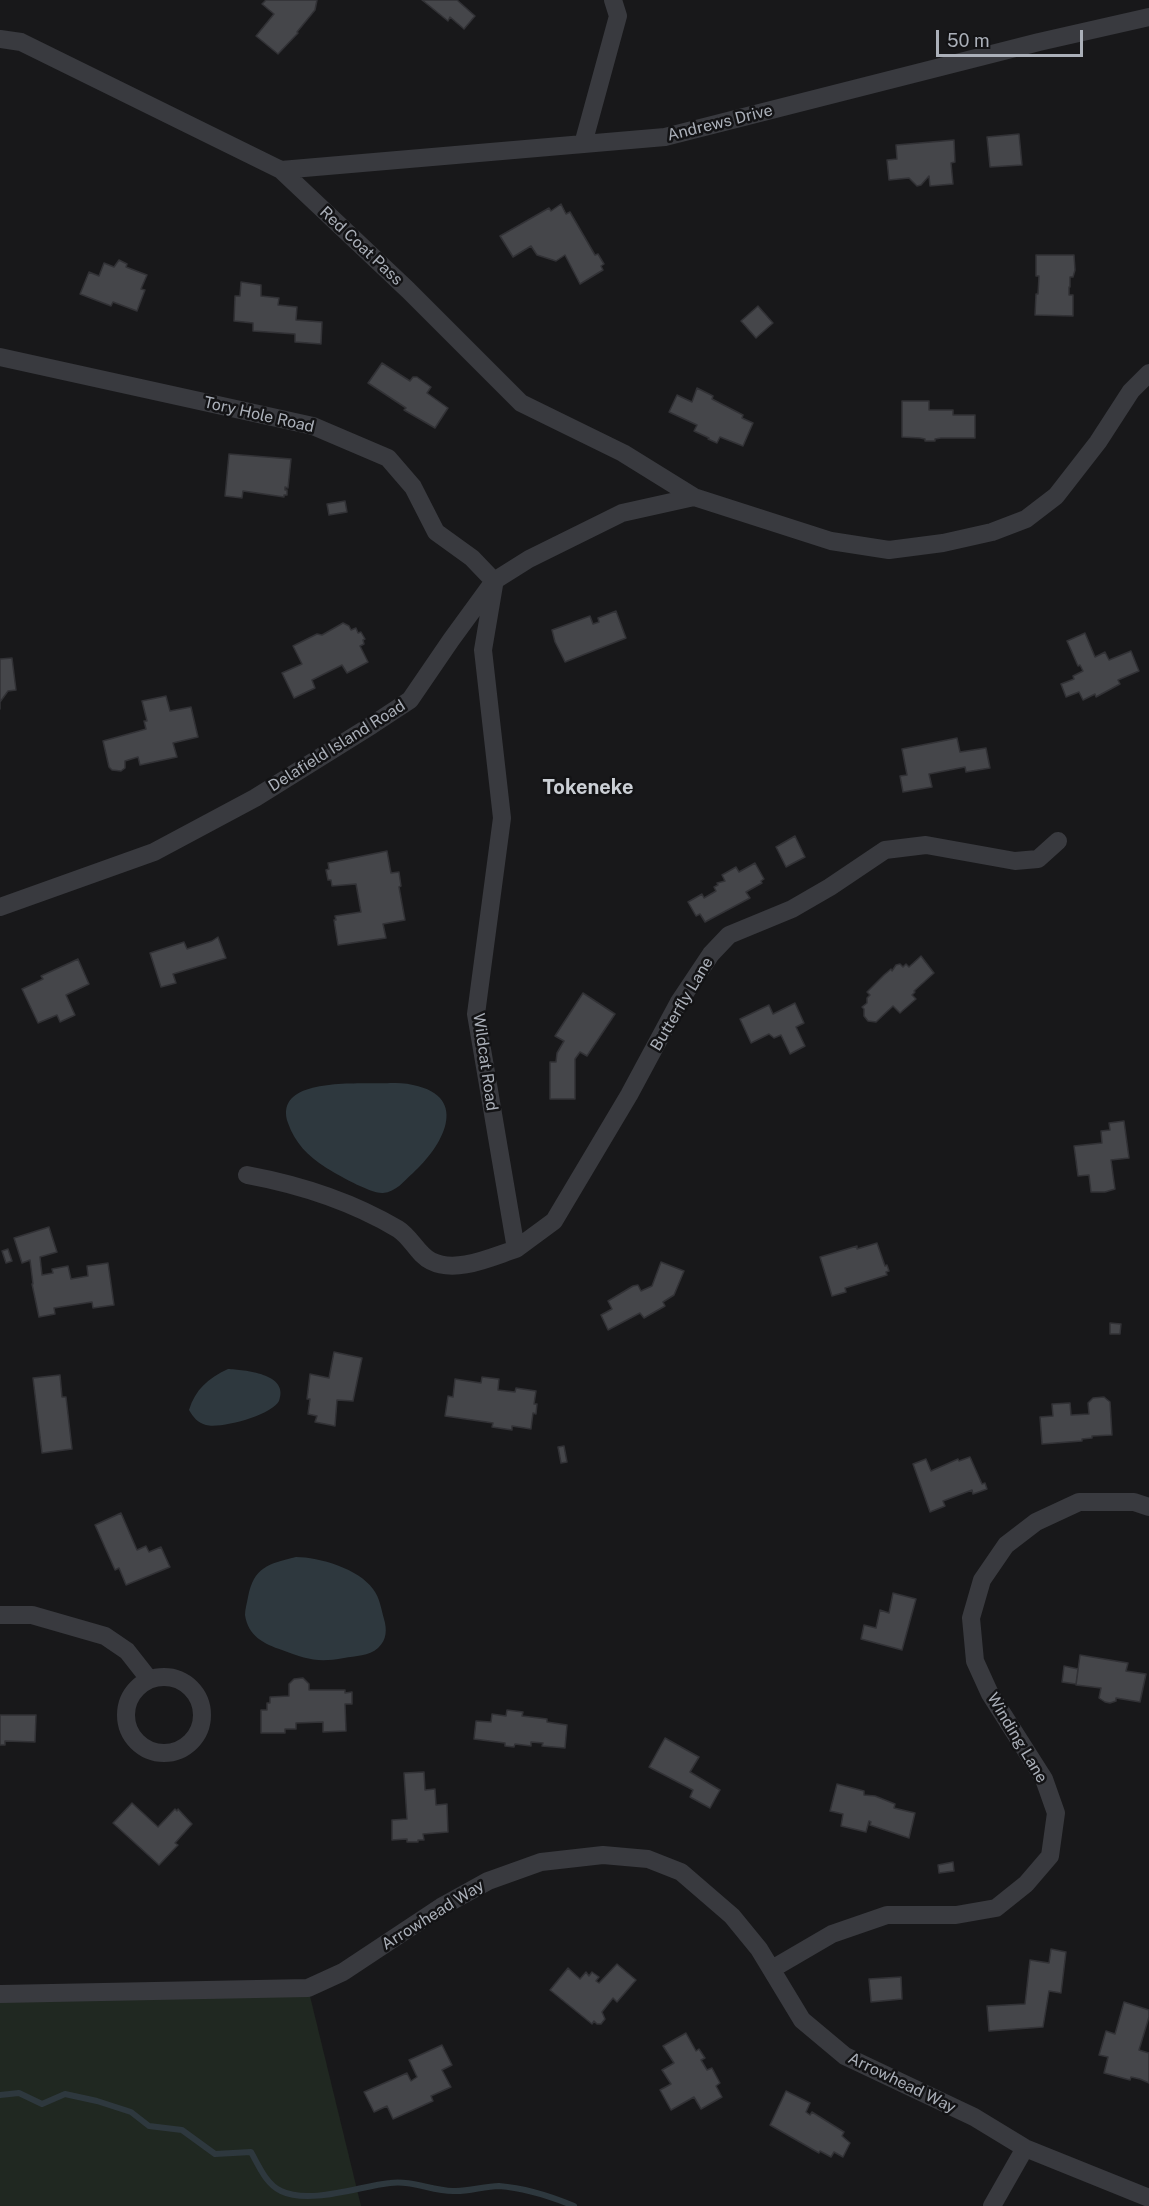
<!DOCTYPE html>
<html>
<head>
<meta charset="utf-8">
<style>
  body { margin:0 }
  #map { position:relative; width:1149px; height:2206px; overflow:hidden; background:#18181a; font-family:"Public Sans",sans-serif }
  canvas { display:block }
  .scale { position:absolute; left:936px; top:30px; width:147px; height:27px; box-sizing:border-box; border:3px solid #abb0b9; border-top:0; padding-left:8px; font-size:18px; line-height:21px; white-space:nowrap; color:#abb0b9; -webkit-text-stroke:4px #131315; paint-order:stroke }
</style>
</head>
<body>
<div id="map">
<canvas width="1149" height="2206"></canvas>
<div class="scale">50 m</div>
</div>
<script>
const ctx = document.querySelector('canvas').getContext('2d');
ctx.lineJoin = 'round';
function paint(path, color) {
  ctx.fillStyle = color;
  ctx.fill(path, 'evenodd');
}
function strokePath(path, color, width, dash) {
  ctx.strokeStyle = color;
  ctx.lineWidth = width;
  ctx.lineCap = dash ? 'butt' : 'round';
  ctx.setLineDash(dash || []);
  ctx.stroke(path);
}
function write(font, color, halo, rows, align = 'center') {
  ctx.font = font + ' "Public Sans",sans-serif';
  ctx.lineWidth = 5;
  ctx.setLineDash([]);
  ctx.textBaseline = 'middle';
  ctx.strokeStyle = halo;
  ctx.fillStyle = color;
  for (const [text, x, y, turn = 0] of rows) {
    ctx.save();
    ctx.translate(x, y);
    ctx.rotate((+turn || 0) * Math.PI / 180);
    ctx.textAlign = isNaN(turn) ? turn : align;
    if (halo) ctx.strokeText(text, 0, 0);
    ctx.fillText(text, 0, 0);
    ctx.restore();
  }
}
paint(new Path2D(`
  M308,1988L361,2206H0V1994Z`), '#202821');
paint(new Path2D(`
  M390,1083C397,1083 405,1083 413,1085C472,1097 441,1148 413,1173C404,1181 396,1192 383,1193C371,1194 336,1174 325,1167C308,1156 295,1143 288,1123C272,1075 364,1085 390,1083Z
  M228,1369C243,1370 290,1373 279,1401C272,1415 221,1429 206,1425C198,1423 193,1417 189,1410C195,1390 208,1378 228,1369Z
  M296,1557C319,1557 359,1569 373,1589C380,1598 381,1609 384,1619C387,1629 387,1640 378,1648C369,1656 355,1656 344,1658C317,1663 306,1659 282,1650C264,1644 248,1636 245,1615C245,1609 247,1603 248,1597C254,1567 268,1564 296,1557Z`), '#2e383e');
strokePath(new Path2D(`
  M0,2095L19,2093L42,2104L65,2094L97,2101L131,2112L149,2126L182,2130L215,2154L251,2152C259,2166 266,2184 281,2191C310,2205 360,2186 390,2183C412,2180 432,2191 453,2191C468,2192 484,2186 499,2186C525,2188 550,2196 574,2206`), '#2e383e', 6);
const building = new Path2D(`
  M266,0H317L315,10L297,32L298,33L278,54L256,36L274,14L262,4Z
  M422,0H457L475,16L464,29L450,17L448,21Z
  M1019,134L1022,165L990,167L987,137Z
  M954,140L955,162L951,163L953,184L930,186L929,176L921,185L917,186L909,178L889,180L887,160L897,159L896,145Z
  M561,204L566,214L570,212L595,255L598,254L604,264L601,266L603,270L580,284L565,255L556,261L537,255L531,246L513,257L500,236L549,208L551,211Z
  M1036,255H1074L1075,270L1073,277H1070V287H1069V295H1073V316L1035,315L1036,294H1038L1039,276H1036Z
  M119,260L127,264L126,267L147,275L141,289L145,290L137,311L113,302L111,306L80,294L89,272L99,276L104,263L114,267Z
  M241,282L261,285V296L279,298L278,305L297,307L296,320L322,322L321,344L295,342V334L253,331V323L234,321L235,296H240Z
  M758,306L773,323L756,338L741,321Z
  M382,363L410,381L413,377H417L431,387L427,393L448,408L435,428L404,410L406,408L368,383Z
  M697,388L713,396L712,399L743,415L742,418L753,423L743,446L720,437L717,443L708,439L709,438L694,431L697,425L669,412L677,395L692,402Z
  M902,401H929V410H953V415H975V438H941L935,439V441H925V439L920,438L902,437Z
  M229,454L291,459L288,488L285,487V490H287V495H284V497L243,491L242,498L225,496Z
  M345,501L347,512L329,515L327,504Z
  M616,611L626,638L565,662L555,642L552,630L590,616L593,624L599,622L598,618Z
  M343,623L349,626L351,630L356,628L358,633L361,632L365,639L363,640L364,644L360,646L368,662L347,673L342,665L312,680L315,688L294,698L282,673L302,664L293,646L317,634L322,635Z
  M1085,633L1095,657L1105,652L1109,660L1131,651L1139,671L1118,680L1120,684L1096,697L1095,694L1083,700L1079,692L1066,697L1061,684L1074,679L1073,676L1083,671L1080,665L1078,666L1067,641Z
  M12,658L16,690L8,691L0,702V709V659Z
  M166,696L170,711L191,707L198,737L173,743L177,757L140,765L138,757L125,761V768L121,771L112,770L109,767L103,741L146,729L144,721H147L142,701Z
  M957,738L960,752L986,748L990,768L966,772L965,767L929,774L932,787L903,792L900,776L907,775L902,749Z
  M795,836L805,857L786,867L776,847Z
  M387,851L391,873L399,872L401,886L399,887L405,920L383,924L386,938L338,945L334,920H336L335,916L361,912L356,884L332,886L331,880H328L326,870L329,869L328,863Z
  M755,863L764,879L761,881L762,883L746,892L750,898L705,922L700,914L696,916L688,902L702,894L704,898L716,891L714,887L718,885L717,883L725,881L722,875L736,867L739,872Z
  M218,937L226,958L173,974L176,983L161,987L150,953L184,942L187,949L212,941Z
  M921,956L934,973L914,991L915,992L912,995L916,999L900,1013L893,1006L876,1022L868,1021L864,1016V1009L862,1007L867,1003V998L870,995L867,992L884,975L891,969L892,971L896,965L900,964L903,967L906,964L909,967Z
  M78,959L89,984L66,995L75,1015L60,1022L57,1015L38,1023L22,989L43,979L41,976Z
  M583,993L615,1014L587,1056L580,1052L575,1059V1099H550V1062H556L557,1053L564,1041L555,1036Z
  M795,1003L804,1023L796,1027L805,1046L790,1054L781,1035L774,1038L769,1034L751,1043L740,1019L769,1005L773,1014Z
  M1124,1121L1129,1158L1111,1160L1115,1189L1105,1192H1091L1089,1175L1078,1176L1074,1146L1102,1143L1101,1131L1110,1130L1109,1123Z
  M49,1227L57,1252L40,1257L42,1275L53,1273L52,1269L68,1266L71,1279L88,1276L87,1266L108,1263L114,1305L93,1308L92,1302L54,1308L55,1314L39,1317L32,1284H33L30,1260L22,1263L14,1238Z
  M877,1243L885,1266L887,1265L889,1271L886,1272L887,1275L845,1288L846,1292L832,1296L820,1257L857,1246V1249Z
  M8,1249L12,1261L6,1263L2,1251Z
  M661,1262L684,1271L674,1295L663,1302L665,1306L644,1318L640,1313L608,1330L601,1315L612,1309L608,1301L633,1286L638,1285L641,1291L652,1286Z
  M1110,1323L1121,1324L1120,1334H1110Z
  M334,1352L362,1358L353,1401L337,1400L335,1426L315,1422L317,1416L308,1414L310,1399H307L310,1374L329,1378Z
  M60,1375L62,1397H66L72,1449L42,1453L33,1378Z
  M482,1377L499,1379L498,1390L515,1392L516,1388L536,1391L534,1404H537L536,1414L533,1413L531,1429L512,1426V1430L492,1427L493,1423L445,1416L448,1396L453,1397L455,1379L481,1383Z
  M1104,1397L1110,1402L1112,1435L1092,1436V1438L1082,1439V1441L1042,1444L1040,1417L1053,1416L1052,1404L1070,1403L1071,1415L1089,1414L1088,1403L1093,1398Z
  M564,1446L567,1462L561,1463L558,1447Z
  M970,1457L982,1484L985,1483L987,1489L973,1494L972,1490L943,1501L945,1506L930,1512L913,1464L926,1459L931,1471L958,1459L959,1461Z
  M121,1513L137,1550L146,1546L149,1552L161,1547L170,1567L126,1585L119,1568L115,1570L95,1525Z
  M893,1593L916,1599L902,1650L861,1639L864,1625L876,1628L880,1610L889,1613Z
  M1080,1655L1128,1663L1126,1671L1146,1674L1140,1702L1116,1698V1701L1110,1703L1105,1702L1099,1698L1101,1688L1076,1685Z
  M1064,1666L1078,1669L1076,1684L1062,1682Z
  M303,1678L309,1684V1690H345V1693L352,1692V1704H345L346,1731L323,1732V1722L296,1723V1729H285V1733H261V1710H267V1703H270V1697L289,1696V1684L294,1679Z
  M507,1710L523,1712L522,1716L547,1719V1722L567,1725L565,1748L542,1746L543,1743L531,1742V1746L515,1744L514,1747L505,1746V1743L474,1739L476,1721L491,1722L492,1714L506,1716Z
  M0,1715H36L35,1742L5,1741V1745H0Z
  M665,1738L699,1757L690,1772L720,1790L710,1808L690,1797L693,1790L649,1767Z
  M424,1772L425,1790L435,1789L436,1805L447,1804L448,1832L423,1834L424,1840H418V1842H407V1839L392,1840V1820L407,1819L404,1773Z
  M837,1784L864,1791V1795L875,1796L895,1804L894,1808L915,1813L909,1838L870,1825L871,1822L869,1821L866,1832L841,1826L843,1814L830,1811Z
  M132,1803L158,1827L175,1809L177,1811L178,1809L192,1824L175,1843L178,1845L159,1865L113,1823Z
  M953,1862L954,1871L939,1873L938,1865Z
  M1051,1949L1066,1952L1061,1993L1049,1991L1043,2027L989,2031L987,2006L1025,2004L1030,1960L1049,1963Z
  M617,1964L636,1980L617,2002L613,1998L602,2012L605,2019L601,2024H597L594,2021L592,2024L550,1990L568,1968L580,1979L586,1972L589,1976L592,1972L599,1977L596,1981L599,1983Z
  M901,1977L902,1999L871,2002L869,1979Z
  M1124,2002L1149,2010V2017L1139,2050L1149,2053V2083L1140,2079L1131,2077L1130,2080L1104,2073L1108,2057L1099,2055L1106,2031L1115,2034Z
  M686,2033L696,2051L699,2049L705,2058L701,2060L707,2070L712,2068L720,2083L716,2086L722,2097L701,2109L694,2097L671,2110L660,2090L671,2084L662,2070L674,2063L663,2046Z
  M442,2045L452,2065L442,2070L451,2087L431,2096L433,2101L393,2119L387,2106L374,2112L364,2092L407,2073L411,2081L417,2077L409,2060Z
  M786,2091L810,2103L806,2112L810,2115L812,2112L844,2132L842,2136L850,2143L843,2157L834,2152L831,2157L820,2151L819,2153L770,2125Z`);
paint(building, '#45464a');
strokePath(building, '#323236', 1.5);
strokePath(new Path2D(`
  M0,39L21,42L281,170L408,290L521,403L623,453L694,497
  M583,144L618,16L613,0
  M281,170L665,137L1039,42L1149,17
  M0,357L313,426L388,458L413,487L436,532L472,558L494,581
  M0,907L154,852L255,798L372,725L410,700L451,640L494,581L529,559L622,513L694,497L831,541L889,550L943,543L992,532L1026,519L1056,496L1098,442L1131,391L1149,373
  M247,1175C301,1185 351,1201 398,1229C411,1237 418,1255 431,1261C456,1274 491,1257 516,1249L476,1014L502,818L483,650L494,585
  M516,1249L554,1221L629,1095L679,1002L711,954L729,935L792,909L830,887L885,850L926,845L1015,861L1038,859L1058,841
  M0,1615H32L105,1636L127,1651L149,1679
  M126 1715a38 38 0 1 1 76 0a38 38 0 1 1-76 0Z
  M772,1969L832,1934L887,1915H956L996,1908L1026,1884L1050,1856L1056,1813L1044,1779L990,1694L975,1661L971,1618L982,1580L1006,1545L1036,1522L1079,1502H1134L1149,1507
  M0,1994L308,1988L343,1972L441,1907L488,1881L541,1862L603,1855L648,1859L681,1872L732,1916L759,1949L802,2020L845,2056L974,2117L1025,2148L1149,2198
  M992,2206L1025,2148`), '#393a3f', 18);
write('16px', '#abb0b9', '#131315', [
  ["Andrews Drive",720,123,-14],
  ["Red Coat Pass",361,246,43],
  ["Tory Hole Road",259,415,13],
  ["Delafield Island Road",337,746,-32],
  ["Butterfly Lane",682,1004,-59],
  ["Wildcat Road",485,1062,82],
  ["Winding Lane",1017,1738,59],
  ["Arrowhead Way",433,1915,-32],
  ["Arrowhead Way",902,2083,26]
]);
write('bold 20px', '#cbcfd5', '#131315', [
  ["Tokeneke",588,788]
]);
</script>
</body>
</html>
